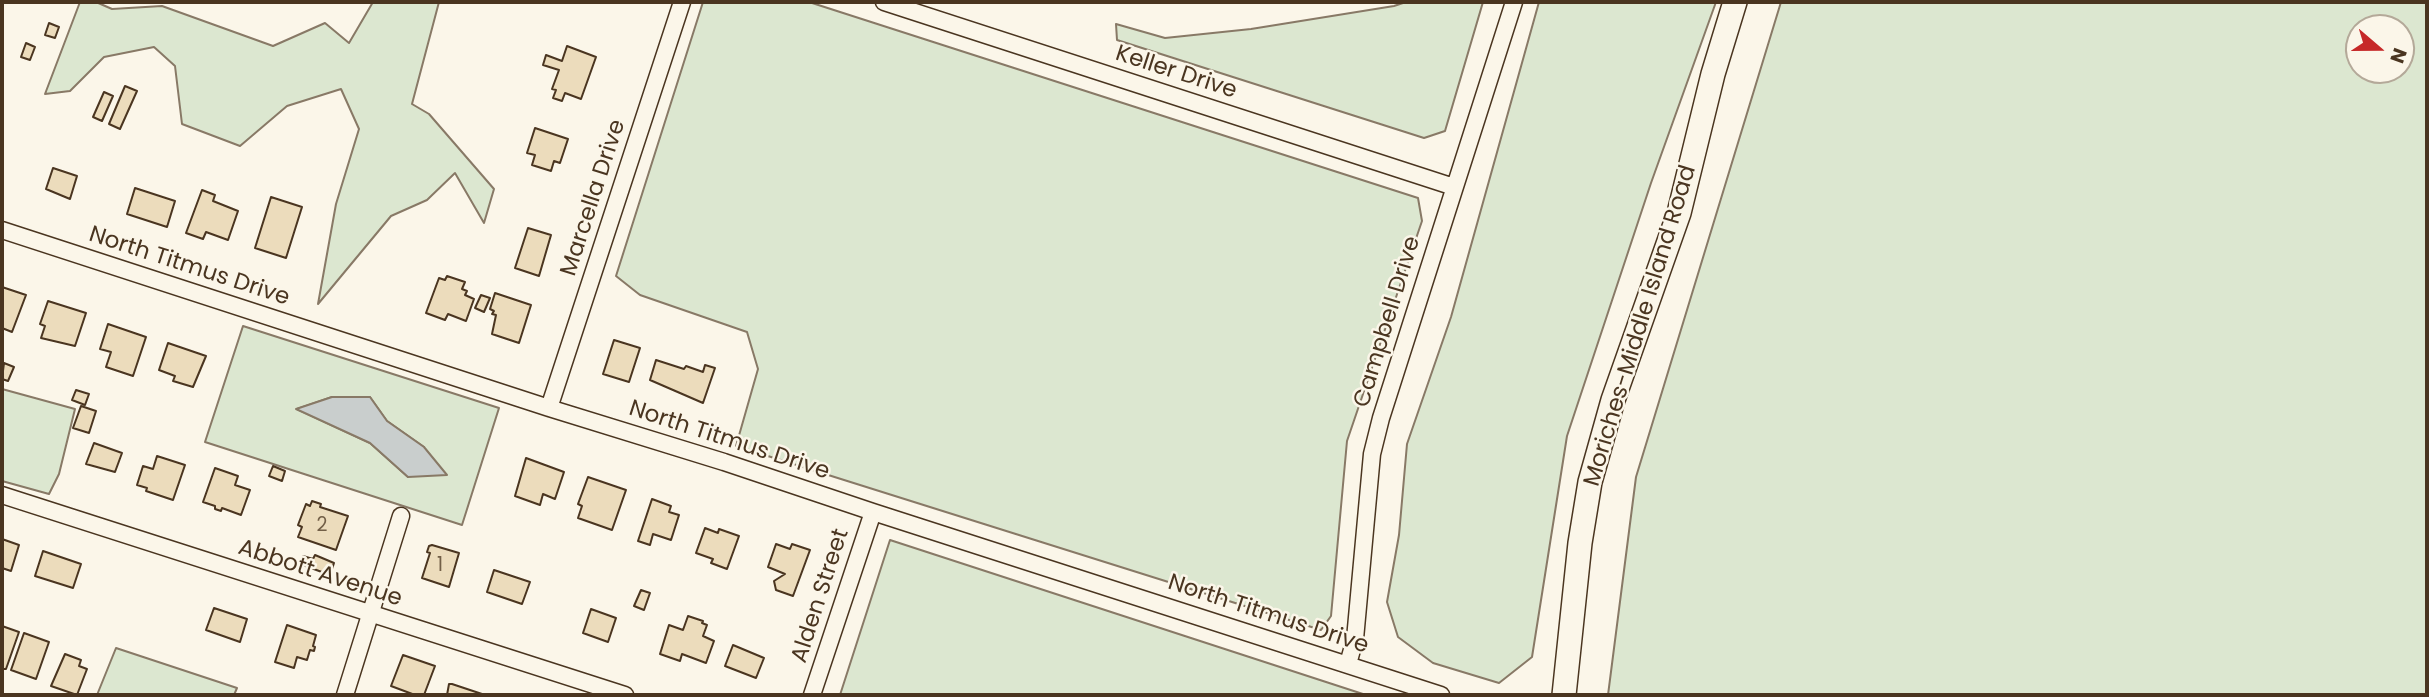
<!DOCTYPE html>
<html>
<head>
<meta charset="utf-8">
<style>
  body { margin:0 }
  #map { position:relative; width:2429px; height:697px; overflow:hidden; background:#fbf6e9; font-family:Poppins,sans-serif }
  canvas { display:block }
  .frame { position:absolute; inset:0; border:4px solid #4a3520; pointer-events:none }
  .north { position:absolute; left:2345px; top:14px; width:70px; height:70px; box-sizing:border-box; background:#fbf6e9; border:2px solid #b4a999; border-radius:50%; rotate:110deg; font-size:19px; font-weight:700; line-height:28px; text-align:center; color:#4a3520 }
  .north::after { content:''; display:block; margin:auto; width:24px; height:32px; background:#c62828; clip-path:polygon(50% 0,100% 100%,50% 72%,0 100%) }
</style>
</head>
<body>
<div id="map">
<canvas width="2429" height="697"></canvas>
<div class="frame"></div>
<div class="north">N</div>
</div>
<script>
const ctx = document.querySelector('canvas').getContext('2d');
ctx.lineJoin = 'round';
function paint(path, color) {
  ctx.fillStyle = color;
  ctx.fill(path, 'evenodd');
}
function strokePath(path, color, width, dash) {
  ctx.strokeStyle = color;
  ctx.lineWidth = width;
  ctx.lineCap = dash ? 'butt' : 'round';
  ctx.setLineDash(dash || []);
  ctx.stroke(path);
}
function write(font, color, halo, rows, align = 'center') {
  ctx.font = font + ' Poppins,sans-serif';
  ctx.lineWidth = 5;
  ctx.setLineDash([]);
  ctx.textBaseline = 'middle';
  ctx.strokeStyle = halo;
  ctx.fillStyle = color;
  for (const [text, x, y, turn = 0] of rows) {
    ctx.save();
    ctx.translate(x, y);
    ctx.rotate((+turn || 0) * Math.PI / 180);
    ctx.textAlign = isNaN(turn) ? turn : align;
    if (halo) ctx.strokeText(text, 0, 0);
    ctx.fillText(text, 0, 0);
    ctx.restore();
  }
}
const green = new Path2D(`
  M80,2H96L112,9L162,6L273,46L325,23L349,43L373,2H439L412,104L429,114L494,189L484,223L455,173L427,200L391,216L318,304L336,204L359,129L341,89L287,106L240,146L182,124L175,66L154,47L104,57L70,91L45,94Z
  M703,2H809L1418,198L1422,221L1347,441L1331,616L1321,630L736,446L758,369L747,332L640,295L616,276Z
  M1406,2H1483L1445,131L1424,138L1117,40L1116,24L1165,38L1251,29L1394,6Z
  M1539,2H1716L1651,183L1567,436L1532,657L1499,683L1433,663L1398,637L1387,602L1399,535L1407,444L1451,317Z
  M1781,2H2427V695H1608L1636,477ZM2359,28H2401V70H2359Z
  M243,326L499,408L462,525L205,442ZM332,397H370L387,421L424,447L408,477L370,443L297,409Z
  M2,389L75,409L59,474L49,494L2,481Z
  M890,540L1366,695H840Z
  M116,648L237,688L234,695H97Z`);
paint(green, '#dce7d0');
strokePath(green, '#887966', 2);
const water = new Path2D(`
  M332,397H370L387,421L424,447L447,475L408,477L370,443L296,409Z`);
paint(water, '#c9cecd');
strokePath(water, '#887966', 2);
const building = new Path2D(`
  M49,23L59,27L55,38L45,35Z
  M26,43L35,47L30,60L21,57Z
  M567,46L596,57L581,99L565,93L562,101L553,98L556,90L552,89L559,70L543,65L546,55L562,61Z
  M125,86L137,91L120,129L109,124Z
  M104,92L113,96L102,121L93,117Z
  M535,128L568,139L560,163L554,161L551,171L532,165L535,155L527,153Z
  M53,168L77,176L70,199L46,189Z
  M135,188L175,201L167,227L127,214Z
  M202,190L215,195L213,201L238,211L228,240L206,232L203,239L186,233Z
  M271,197L302,207L286,258L255,248Z
  M528,228L551,235L539,276L515,268Z
  M447,276L465,282L462,289L467,291L465,295L474,299L466,321L448,314L445,320L426,313L439,278L445,280Z
  M2,287L26,295L12,332L2,328Z
  M495,293L531,305L519,343L492,334L496,315L492,314L494,311L490,309Z
  M481,295L490,298L484,312L475,308Z
  M48,301L86,313L75,346L41,338L45,326L40,324Z
  M108,324L146,337L133,376L106,367L111,352L100,349Z
  M614,340L640,348L629,382L603,374Z
  M168,343L206,356L193,387L173,381L175,376L159,370Z
  M656,360L684,369L686,366L703,372L705,365L715,368L703,403L650,380Z
  M4,363L14,367L8,381L2,379Z
  M76,390L89,394L85,405L72,400Z
  M81,406L96,411L89,433L73,428Z
  M94,443L122,453L115,472L86,464Z
  M157,456L185,465L173,500L146,491L147,488L137,485L143,466L153,469Z
  M526,458L564,472L555,499L543,494L540,505L515,496Z
  M273,466L285,471L282,481L269,476Z
  M215,468L238,476L235,485L250,490L241,515L222,508L221,511L215,509V506L203,502Z
  M588,477L626,490L612,530L578,518L582,506L578,504Z
  M652,499L671,506L669,512L679,515L671,540L653,534L650,545L638,541Z
  M312,501L321,504L320,507L348,516L336,550L298,537L302,527L298,525L306,504L310,506Z
  M705,528L718,533L719,529L739,536L727,569L711,563L713,559L696,553Z
  M2,539L19,545L11,571L2,568Z
  M776,544L790,549L792,544L810,550L793,596L776,590L774,581L785,574L768,567Z
  M432,545L459,553L449,587L422,578L430,553L427,552L429,546Z
  M43,551L81,564L73,588L35,576Z
  M315,555L334,563L330,575L300,564L303,556L313,559Z
  M494,570L530,582L522,604L487,592Z
  M641,590L650,593L644,610L634,606Z
  M214,608L247,619L240,642L206,630Z
  M591,609L616,618L608,642L583,633Z
  M688,616L703,621L702,623L707,625L703,636L714,641L706,663L682,654L680,661L660,654L669,625L683,630Z
  M287,625L316,635L313,646L315,647L314,651L310,650L307,660L297,657L294,668L275,662Z
  M2,626L19,632L6,669H2Z
  M24,633L49,642L36,679L11,670Z
  M733,645L764,658L756,678L725,666Z
  M65,654L81,660L79,666L87,669L77,695L51,686Z
  M403,655L435,666L424,695H415L391,686Z
  M449,684H452L485,695H447Z`);
paint(building, '#ecdcbc');
strokePath(building, '#4a3520', 2);
const minor = new Path2D(`
  M884,2L1454,187
  M2,230L549,408L724,462L873,512L1441,695
  M549,408L682,2
  M2,495L625,695
  M1348,664L1355,639L1372,454L1381,418L1514,2
  M345,695L401,516
  M812,695L873,512`);
const secondary = new Path2D(`
  M1564,695L1580,543L1590,482L1613,400L1679,213L1713,74L1735,2`);
strokePath(minor, '#4a3520', 19);
strokePath(secondary, '#4a3520', 26);
strokePath(minor, '#fbf6e9', 16);
strokePath(secondary, '#fbf6e9', 23);
write('19px', '#725f47', null, [
  ["2",322,526],
  ["1",440,566]
]);
write('23px', '#4a3520', '#fbf6e9', [
  ["Keller Drive",1176,73,18],
  ["Marcella Drive",594,198,-72],
  ["North Titmus Drive",189,267,18],
  ["Campbell Drive",1388,322,-73],
  ["Moriches-Middle Island Road",1641,326,-73],
  ["North Titmus Drive",729,441,18],
  ["Abbott Avenue",320,574,18],
  ["Alden Street",821,596,-72],
  ["North Titmus Drive",1268,615,18]
]);
</script>
</body>
</html>
